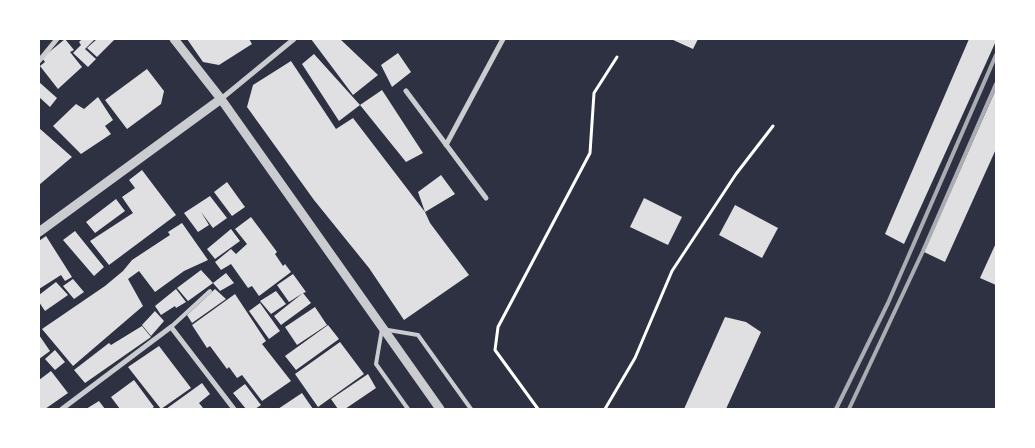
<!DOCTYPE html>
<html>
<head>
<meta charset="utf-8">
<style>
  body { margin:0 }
  #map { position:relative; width:1035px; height:448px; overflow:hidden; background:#2d3142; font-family:Spectral,serif }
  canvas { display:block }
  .frame { position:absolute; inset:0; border:40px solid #fff; pointer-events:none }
</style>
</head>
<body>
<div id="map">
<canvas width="1035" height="448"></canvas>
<div class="frame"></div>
</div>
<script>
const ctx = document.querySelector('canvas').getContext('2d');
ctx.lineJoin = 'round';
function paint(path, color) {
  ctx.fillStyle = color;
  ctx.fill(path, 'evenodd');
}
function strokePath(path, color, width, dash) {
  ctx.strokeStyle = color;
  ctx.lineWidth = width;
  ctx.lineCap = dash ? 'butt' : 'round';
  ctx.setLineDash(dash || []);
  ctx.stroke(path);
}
paint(new Path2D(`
  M65,39L74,50L70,52L82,67L58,89L40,66L45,62L42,58Z
  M82,39H95L85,49L96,59L88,67L73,53L81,45L79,42Z
  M97,39H115L97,57L87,48Z
  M187,39H249L252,44L219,65L203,62Z
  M311,39H340L378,75L353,95Z
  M671,39H698L693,49Z
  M969,39H996V41L904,244L885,234Z
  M398,53L411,72L392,87L381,65Z
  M314,54L360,105L339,121L302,64Z
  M291,61L336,129L353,118L425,212L418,192L441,175L455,194L425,212L430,223L469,275L404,320L369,268L314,200L247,107L253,85Z
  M147,69L164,91L161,104L127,129L105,100Z
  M39,82L57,98L50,107L39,97Z
  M996,89V149L945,262L924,252Z
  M382,90L423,153L406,162L360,105Z
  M98,97L113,120L105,126L111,134L81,154L53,126L76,104L84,109Z
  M39,128L72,157L39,185Z
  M142,170L176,215L109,265L90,241L133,213L122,197L135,188L129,180Z
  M227,182L245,207L232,216L214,192Z
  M210,196L227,218L213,228L201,212L209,225L198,232L184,213Z
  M644,198L682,217L668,245L630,227Z
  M116,199L125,211L95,233L86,222Z
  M735,205L778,228L762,258L719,235Z
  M251,217L277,252L275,254L283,266L285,264L291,272L259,296L252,286L248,288L231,264L221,270L215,262L231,249L236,254L247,244L235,229Z
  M182,223L208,260L184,271L155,292L139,271L128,279L143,306L73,366L42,329L105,286L123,271L132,260L170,235L168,232Z
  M231,229L240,241L215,259L207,249Z
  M75,231L104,267L94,276L63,240Z
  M46,236L72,277L65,281L61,275L39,289V241Z
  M996,243V285L980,278Z
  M201,270L213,283L188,301L177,288Z
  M226,273L234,283L220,291L213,283Z
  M293,274L306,292L303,293L311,303L281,325L274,316L303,293L289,302L277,285Z
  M73,279L84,292L74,299L63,286Z
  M56,282L68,295L45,311L39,302V295Z
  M176,289L186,302L176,308L175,306L161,315L155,306Z
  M215,289L226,299L192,323L187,315Z
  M276,291L286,304L271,314L260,301Z
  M235,294L266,341L262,344L291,381L262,401L242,375L237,378L229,367L227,369L210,346L207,348L192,325Z
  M260,303L280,331L269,339L249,311Z
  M315,307L327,325L297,345L285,327Z
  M155,311L164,321L151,336L142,325Z
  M725,317L746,322L761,332L726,409H684Z
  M328,325L339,339L296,370L285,356Z
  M142,326L151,337L85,383L74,370L109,343L111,345Z
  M39,335L50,351L39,359Z
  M340,342L364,374L318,407L295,374Z
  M159,346L191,388L161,409L128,367Z
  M55,350L65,362L55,370L45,359Z
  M51,371L68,393L45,409H39V380Z
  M368,374L376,388L345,409H338L331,399Z
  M134,380L154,407L151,409H120L111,397Z
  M202,383L210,394L199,403L203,408L166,409Z
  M245,384L261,405L255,409H246L233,393Z
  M302,393L313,409H278Z
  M99,401L105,409H86Z`), '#e0e0e3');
strokePath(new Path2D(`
  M538,409L495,350L498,327L590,153L594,93L617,57
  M605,409L635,358L672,271L736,174L773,126`), '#fff', 3);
strokePath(new Path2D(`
  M171,327L210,291
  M408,409L376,364L382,329L418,335L471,409`), '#caccd0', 4);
strokePath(new Path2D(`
  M39,61L57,39
  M406,91L486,198
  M221,99L294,39
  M446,145L503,39
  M62,409L171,327L234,409`), '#caccd0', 5);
strokePath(new Path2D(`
  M174,39L221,99L440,409
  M39,232L221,99`), '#caccd0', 9);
strokePath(new Path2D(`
  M836,409L888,303L996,55
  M849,409L923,251L996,84`), '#abadb3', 4);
</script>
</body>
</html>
